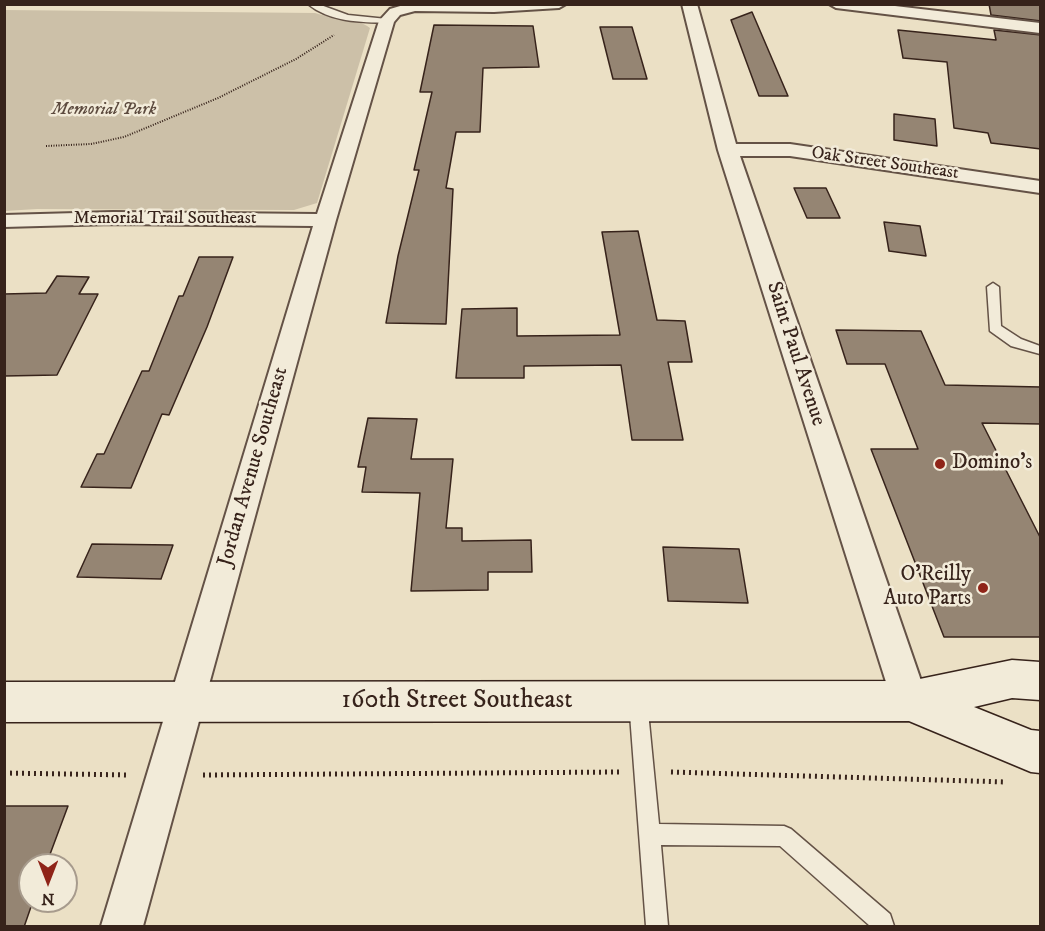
<!DOCTYPE html>
<html>
<head>
<meta charset="utf-8">
<style>
  body { margin:0 }
  #map { position:relative; width:1045px; height:931px; overflow:hidden; background:#ebe0c5; font-family:"IM FELL DW Pica",serif }
  canvas { display:block }
  .frame { position:absolute; inset:0; border:6px solid #37231b; pointer-events:none }
  .north { position:absolute; left:18px; top:853px; width:60px; height:60px; box-sizing:border-box; background:#f2ebd9; border:2px solid #a79b8d; border-radius:50%; rotate:180deg; font-size:16px; font-weight:700; line-height:24px; text-align:center; color:#37231b }
  .north::after { content:''; display:block; margin:auto; width:21px; height:27px; background:#8f2418; clip-path:polygon(50% 0,100% 100%,50% 72%,0 100%) }
</style>
</head>
<body>
<div id="map">
<canvas width="1045" height="931"></canvas>
<div class="frame"></div>
<div class="north">N</div>
</div>
<script>
const ctx = document.querySelector('canvas').getContext('2d');
ctx.lineJoin = 'round';
function paint(path, color) {
  ctx.fillStyle = color;
  ctx.fill(path, 'evenodd');
}
function strokePath(path, color, width, dash) {
  ctx.strokeStyle = color;
  ctx.lineWidth = width;
  ctx.lineCap = dash ? 'butt' : 'round';
  ctx.setLineDash(dash || []);
  ctx.stroke(path);
}
function write(font, color, halo, rows, align = 'center') {
  ctx.font = font + ' "IM FELL DW Pica",serif';
  ctx.lineWidth = 5;
  ctx.setLineDash([]);
  ctx.textBaseline = 'middle';
  ctx.strokeStyle = halo;
  ctx.fillStyle = color;
  for (const [text, x, y, turn = 0] of rows) {
    ctx.save();
    ctx.translate(x, y);
    ctx.rotate((+turn || 0) * Math.PI / 180);
    ctx.textAlign = isNaN(turn) ? turn : align;
    if (halo) ctx.strokeText(text, 0, 0);
    ctx.fillText(text, 0, 0);
    ctx.restore();
  }
}
paint(new Path2D(`
  M5,10L315,13C333,19 356,17 370,28L317,203L294,210L37,209L5,211Z`), '#ccc0a8');
const building = new Path2D(`
  M989,4H1041V21L991,15Z
  M752,12L788,96H759L731,20Z
  M434,25L533,26L539,67L483,68L480,132H456L446,188L453,189L446,324L386,323L398,256L419,170H414L432,92H420Z
  M600,27H632L647,79H613Z
  M898,30L996,40L994,30L1041,35V149L991,143L988,133L954,128L947,62L903,58Z
  M894,114L935,119L937,146L894,140Z
  M794,188H826L840,218H807Z
  M884,222L920,226L926,256L889,251Z
  M638,231L657,320L685,321L692,362H668L683,440H632L621,365L524,366V378H456L462,309L517,308V336L620,335L602,232Z
  M199,257H233L207,327L169,415L162,414L131,488L81,487L97,454H104L142,371H149L179,296H183Z
  M57,276L89,277L79,294H98L57,375L4,376V294L46,293Z
  M836,330L921,331L945,385L1041,387V424L982,423L1041,539V637H944L871,449H918L885,364H847Z
  M368,418L417,419L411,459H453L446,528H462V541L531,540L532,572H488V590L411,591L420,493L362,492L366,467H358Z
  M92,544L173,545L161,579L77,577Z
  M663,547L739,549L748,603L668,601Z
  M4,806H68L46,865H30V901H33L24,927H4Z`);
paint(building, '#958573');
strokePath(building, '#37231b', 1.5);
const lane = new Path2D(`
  M308,4H318L348,15L387,19L391,21L387,23C360,22 330,22 308,4Z
  M993,283L999,287L1001,326L1021,339L1040,346V354L1011,346L990,331L987,287Z
  M638,692L645,695L647,701L659,824L784,826L791,829L890,914L894,926H870L780,846L661,845L668,926H646L629,701L631,695Z`);
const street = new Path2D(`
  M407,4H566L559,8L494,12L415,11L400,15L394,22L336,220L143,926H101L313,226L113,224L4,227V215L113,212L317,214L379,21L390,9Z
  M682,4H697L736,144H790L1040,181V193L790,156H740L928,701L923,713L910,718L897,713L892,701L718,150Z
  M829,4H878L1040,23V33L836,8Z`);
const secondary = new Path2D(`
  M1012,660L1040,662V700L1012,698L974,707L1031,730L1040,731V773L1031,772L909,721L4,722V682L910,681Z`);
strokePath(lane, '#645246', 3);
strokePath(street, '#645246', 4);
strokePath(secondary, '#37231b', 3);
strokePath(new Path2D(`
  M46,146L91,144L124,137L218,98L296,59L334,35`), '#37231b', 2, [1, 1.5]);
strokePath(new Path2D(`
  M671,772L1006,782
  M4,773L130,775
  M203,775L619,772`), '#37231b', 5, [2, 4]);
paint(lane, '#f2ebd9');
paint(street, '#f2ebd9');
paint(secondary, '#f2ebd9');
for (const [x, y, r, color] of [
  [940,464,6,"#8f2418"],
  [983,588,6,"#8f2418"]
]) {
  const dot = new Path2D();
  dot.arc(x, y, r, 0, 2 * Math.PI);
  ctx.fillStyle = color;
  ctx.fill(dot);
  strokePath(dot, '#f2ebd9', 2);
}
write('italic 18px', '#5c4a3e', '#f2ebd9', [
  ["Memorial Park",104,110]
]);
write('18px', '#37231b', '#f2ebd9', [
  ["Oak Street Southeast",885,164,8],
  ["Memorial Trail Southeast",165,219]
]);
write('21px', '#37231b', '#f2ebd9', [
  ["Saint Paul Avenue",795,354,72],
  ["Jordan Avenue Southeast",254,467,-74]
]);
write('21px', '#37231b', '#f2ebd9', [
  ["Domino's",952,464],
  ["O'Reilly",971,576,"right"],
  ["Auto Parts",971,600,"right"]
], 'left');
write('26px', '#37231b', '#f2ebd9', [
  ["160th Street Southeast",457,702]
]);
</script>
</body>
</html>
